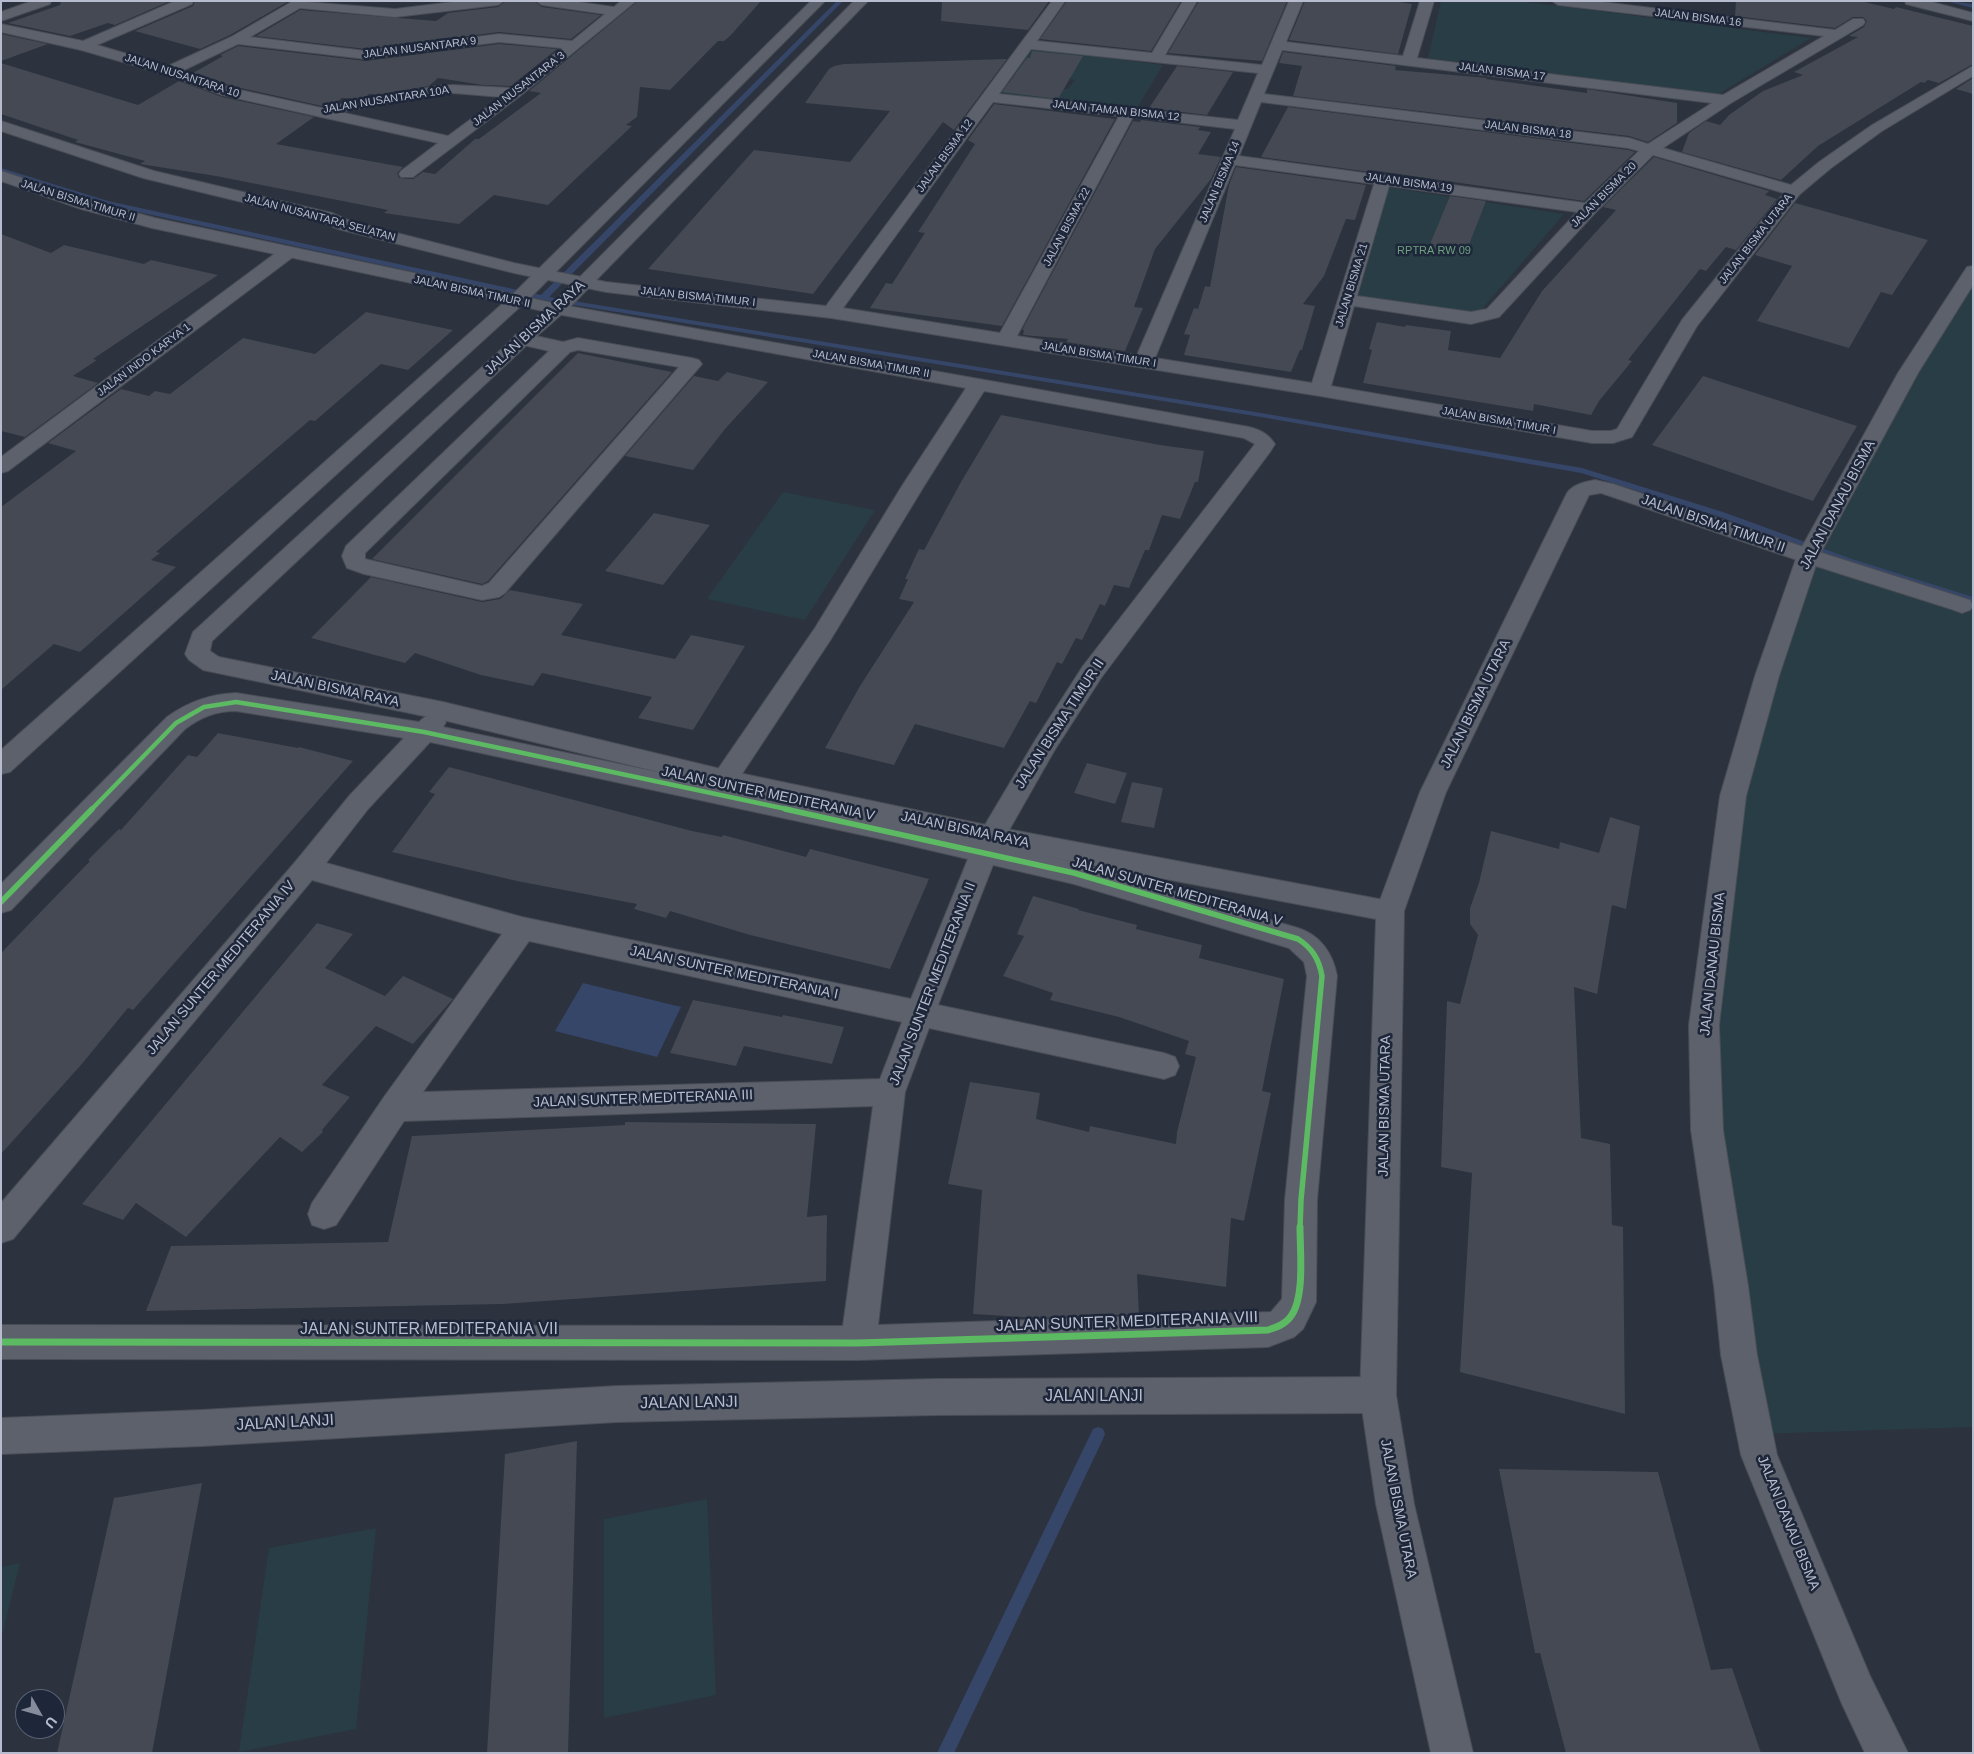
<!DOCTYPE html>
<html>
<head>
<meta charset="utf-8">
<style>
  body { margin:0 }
  #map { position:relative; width:1974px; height:1754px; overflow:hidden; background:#2c323e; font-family:Helvetica,sans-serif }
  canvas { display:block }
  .frame { position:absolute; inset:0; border:2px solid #b7bdce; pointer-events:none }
  .north { position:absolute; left:15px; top:1689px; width:50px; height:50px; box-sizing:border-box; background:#1e273a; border:1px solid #5b6375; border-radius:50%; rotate:128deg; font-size:14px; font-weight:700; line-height:20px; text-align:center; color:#b7bdce }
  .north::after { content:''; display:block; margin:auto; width:18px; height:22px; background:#868c9c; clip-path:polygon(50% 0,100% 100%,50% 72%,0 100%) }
</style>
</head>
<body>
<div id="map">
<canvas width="1974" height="1754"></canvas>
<div class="frame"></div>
<div class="north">U</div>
</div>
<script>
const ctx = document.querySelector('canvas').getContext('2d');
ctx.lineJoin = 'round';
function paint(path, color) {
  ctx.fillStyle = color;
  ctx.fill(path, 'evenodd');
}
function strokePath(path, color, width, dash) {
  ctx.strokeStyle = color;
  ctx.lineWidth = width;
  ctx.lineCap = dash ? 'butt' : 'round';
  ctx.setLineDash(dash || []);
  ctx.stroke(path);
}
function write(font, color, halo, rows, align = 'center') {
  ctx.font = font + ' Helvetica,sans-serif';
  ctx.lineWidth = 5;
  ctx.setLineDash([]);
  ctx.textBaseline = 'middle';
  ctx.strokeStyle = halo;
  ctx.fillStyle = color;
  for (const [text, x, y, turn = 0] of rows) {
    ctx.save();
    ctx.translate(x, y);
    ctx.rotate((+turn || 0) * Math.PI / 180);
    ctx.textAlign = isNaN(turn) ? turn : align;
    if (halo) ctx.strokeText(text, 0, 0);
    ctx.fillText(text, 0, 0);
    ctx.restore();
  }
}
paint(new Path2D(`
  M1441,1H1519L1811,38L1717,95L1428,58Z
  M1028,48L1163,65L1134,113L995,96L1004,83L1068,89L1075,80L1011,72Z
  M1386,187L1564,214L1478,314L1358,298Z
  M1973,273V1427L1761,1434L1707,1130L1733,796L1808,556Z
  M783,492L875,510L805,620L707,599Z
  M707,1499L716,1695L604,1718V1519Z
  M376,1528L356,1729L239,1752L269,1548Z
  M20,1563L1,1640V1567Z`), '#283d45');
paint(new Path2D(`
  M583,983L681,1007L657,1057L555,1031Z`), '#364669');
paint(new Path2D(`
  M837,1H843L549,297L1261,413L1582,468L1723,512L1852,559L1973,597V603L1846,563L1717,516L1581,473L1261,417L543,300L106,205L1,172V168L108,201L541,295Z
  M1949,1L1973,4V8L1950,2Z
  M1098,1427L1103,1429L1105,1434L1103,1439L954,1753H937L1093,1429Z`), '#364669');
paint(new Path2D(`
  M61,1H170L115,25L108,23L70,36L8,23L60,5Z
  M195,1H289L230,35L200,49L135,31L193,6Z
  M506,1H534L542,7L601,15L571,39L499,32L366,49L256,36L300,10L436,21L448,13L498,7Z
  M638,1H761L731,35L724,41H718L670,90L640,87L637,117L626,125L632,126L548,205L494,195L459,224L384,213L388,210L216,176L140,164L145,161L75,142L78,140L1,114V63L138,105L179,81L222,97L314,117L276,144L403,167L397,173L399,178L413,179L423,172L435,174L475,139H479L541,93L529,91Z
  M942,1H1049L1028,30L941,21Z
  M1067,1H1181L1151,51L1040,39Z
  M1199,1H1287L1262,61L1168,53Z
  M1305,1H1393L1412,4L1398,54L1289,40Z
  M1736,1H1860L1894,9L1896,7L1973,26V64L1939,83L1928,80L1924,83L1921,82L1818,146L1781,180L1682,152L1689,133L1706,121L1720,125L1729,115L1763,91L1803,75L1794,72L1858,37L1849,36L1864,27L1867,21L1863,17H1853L1835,28L1735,16Z
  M1,34L48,44L1,61Z
  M499,44L557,49L511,86L483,85L438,78L429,86L379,95L369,94L365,98L358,99L342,98L334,104L322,106L232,86L193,73L223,56L220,55L238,46L366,61Z
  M1032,51L1083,56L1058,99L1002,92L1027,58H1030Z
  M1283,52L1396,66L1395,70L1487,78L1486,79L1587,93V89L1677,103V123L1648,142L1629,136L1293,96L1302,66L1279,63Z
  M1007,59L954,130L943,122L813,294L648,269L754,150L850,162L890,111L805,103L829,69L834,66L844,64Z
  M1177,66L1233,72L1207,115L1149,108Z
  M1973,78V94L1956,89Z
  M994,104L1115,119L1002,326L870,308L886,283L892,284L925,233L918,232L975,144L968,140Z
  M1288,107L1628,150L1635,152L1584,201L1371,170L1370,172L1261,157Z
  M1141,120L1200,127L1198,130L1211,132L1198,154L1221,157L1211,179L1155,249L1134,307L1143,308L1125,351L1066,342L1068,339L1023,335L1024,330H1022L1133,121L1140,122Z
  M1654,157L1769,191L1765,195L1777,199L1736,250L1726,247L1706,271L1700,269L1628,360L1632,361L1599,401L1591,415L1534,404L1533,411L1363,383L1372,350L1369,349L1377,322L1405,327L1406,325L1451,331L1448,350L1500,358L1542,291L1616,210L1603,207Z
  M1236,167L1366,185L1355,220L1346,219L1324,276L1303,304L1315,306L1302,350H1300L1291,372L1184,355L1190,335L1184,334L1194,308L1198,309L1205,286L1210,287L1229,185Z
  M1450,196L1486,201L1465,255L1428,249Z
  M1795,203L1928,240L1892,295L1881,292L1849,348L1757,321L1792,266L1755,255Z
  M1,234L51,253L64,245L144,264L151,260L218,275L93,359L97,360L73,376L98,383L25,437L1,431Z
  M366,312L453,330L408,370L381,364L315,421L310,420L156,552L160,553L151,560L176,567L80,652L54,644L1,690V507L76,451L48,443L121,389L149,396L155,391L170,394L243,338L315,354Z
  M578,353L672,372L488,581L482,584L372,559Z
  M727,372L768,382L725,429L693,470L625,456L694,376L718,381Z
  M1703,376L1857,426L1813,501L1652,445Z
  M1001,415L1160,445L1204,451L1198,482H1195L1180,519L1162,515L1149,550H1145L1129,588L1114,585L1105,606L1100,604L1082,640L1076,638L1062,664L1057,662L1036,703L1030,701L1004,748L915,724L894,765L825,748L860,686L914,602L899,599L908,579H905L919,549L924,550L961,482Z
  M654,513L710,525L663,585L605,571Z
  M371,577L482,602L500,599L510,590L583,604L561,635L675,659L691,635L745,646L693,730L638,718L652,697L542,673L533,686L481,675L415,653L405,663L311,638Z
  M218,733L298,748L299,747L353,761L133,1010L128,1008L81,1065L1,1154V953L90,861L88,860L119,829L121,830L188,755L197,757Z
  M1087,763L1127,773L1115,804L1074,793Z
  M449,767L692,831L722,837L723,835L806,857L810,849L929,879L890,969L750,935L670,911L666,918L634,909L637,904L517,881L392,852L435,794L429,792Z
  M1132,782L1163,788L1154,828L1121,822Z
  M1610,817L1640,826L1626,909L1612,905L1597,994L1574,987L1581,1138L1610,1144L1612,1225L1623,1227L1625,1414L1460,1372L1472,1173L1441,1167L1447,1001L1460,1004L1478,935L1470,924V908L1479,883L1491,831L1559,849L1560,842L1599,853Z
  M1033,896L1079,909L1078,910L1137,925L1136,929L1202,945L1199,958L1284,979L1262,1091L1271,1093L1244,1221L1231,1218L1226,1287L1137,1274L1139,1314L1040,1318L973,1314L982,1190L948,1184L970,1082L1040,1093L1036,1119L1089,1132L1090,1126L1176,1144L1177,1132L1196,1057L1185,1054L1189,1041L1119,1017L1050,1000L1053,993L1003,976L1024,936L1017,934Z
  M317,923L353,934L325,968L385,996L403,976L453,999L413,1044L376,1026L322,1085L350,1097L322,1130L323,1132L302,1152L280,1137L186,1237L136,1203L123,1220L82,1204Z
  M693,1000L782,1017L783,1015L844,1027L832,1064L744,1046L736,1066L670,1053Z
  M625,1122L816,1124L807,1217L827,1215L826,1281L503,1304L146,1311L171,1246L388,1242L412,1136L625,1125Z
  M577,1441L568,1753H487L505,1454Z
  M1499,1469L1658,1472L1711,1670L1732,1668L1761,1753H1566L1540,1653H1535Z
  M202,1483L152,1753H57L114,1498Z`), '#444953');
const minor = new Path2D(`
  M32,1H51L50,4L1,21V12Z
  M175,1H193L192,4L97,45L168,66L231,37L293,1L395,9L461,1H504L498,5L395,17L300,8L250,37L366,51L499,34L572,41L605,14L542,5L536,1H571L614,7L621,1H636L520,96L413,177H401L399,174L401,171L438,143L222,95L164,74L81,50L1,32V24L83,41ZM499,42L562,48L512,88L453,85L437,86L322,108L231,88L182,71L238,44L366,59ZM453,93L501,97L448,136L340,112L437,94Z
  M1052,1H1065L1037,41L1152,53L1183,1H1197L1165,55L1262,65L1289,1H1303L1286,42L1403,56L1420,1H1434L1417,58L1723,95L1824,36L1558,5L1552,1H1594L1835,30L1853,19H1863L1865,22L1863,25L1731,103L1663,148L1791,185L1819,162L1872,125L1973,66V76L1882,131L1831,168L1800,194L1697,326L1632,437L1613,443H1592L1320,396L831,318L606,292L514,273L338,229L320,221L143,178L1,131V121L154,171L332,213L350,221L514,263L606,282L826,306ZM1031,49L1258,73L1238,120L999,94ZM1282,50L1712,103L1648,144L1629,138L1264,94ZM993,102L1119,116L1000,333L843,308ZM1261,102L1628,148L1639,151L1585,203L1239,156ZM1133,117L1235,129L1137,355L1017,336ZM1653,155L1784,193L1682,320L1617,429L1611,431H1592L1331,386L1354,306L1471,324L1499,317L1595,213ZM1235,165L1374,184L1312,383L1155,358ZM1389,186L1577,212L1487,309L1471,312L1357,296Z
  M1905,1H1928L1973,13V21L1906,4Z
  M287,248L293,249L296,253L293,257L8,471L1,473V457L281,249Z
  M516,296L522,297L525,301L522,305L10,772L1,774V750L510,297Z
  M557,304L1249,427C1261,430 1268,434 1275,444L1270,452L1101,678L1054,751L1000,846L1074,862L1298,928C1320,935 1333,953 1337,976L1317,1200L1316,1302L1303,1329L1294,1337L1268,1347L858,1360L1,1359V1325L843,1326L873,1106L404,1121L336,1225L324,1229L312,1225L308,1214L312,1203L384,1097L502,934L312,880L13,1239L1,1243V1203L296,861L350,795L404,738L236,711C216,711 201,717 185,729L11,910L1,913V884L167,717C188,702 210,694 236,693L419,722C427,714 432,713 443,716L446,722L443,727L715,784L712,779L716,772L815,628L902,486L966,388L551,313L548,309L551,305ZM984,391L1244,438L1255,444L1083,666L1036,739L976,840L729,787L734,786L831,639L924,486ZM430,742L895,842L968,859L911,999L522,917L326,863L368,809ZM993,865L1074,884L1289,948L1304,962L1307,976L1285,1200L1282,1299L1271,1312L878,1325L905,1092L929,1028L1164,1079L1175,1075L1179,1066L1175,1057L1164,1053L938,1005ZM529,941L902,1022L880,1079L423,1092Z
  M522,333L563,342L578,338L692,358L699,360L702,364L505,593L499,597L482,600L364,574L347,568L342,556L346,546L549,351L515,343L513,339L515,335ZM578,350L679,367L489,583L482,586L365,559V553L570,352Z
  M1595,480L1613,484L1816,551L1970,600L1973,606L1970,610L1962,613L1954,610L1800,561L1601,493L1589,495L1446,792L1404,911L1400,919L1390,922L1380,919L1376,911L1420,792L1567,493C1573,484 1585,482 1595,480Z
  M1378,1377L1391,1382L1396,1395L1391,1408L1378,1413L937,1415L617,1422L202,1446L1,1454V1418L202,1410L617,1386L937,1379Z`);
const tertiary = new Path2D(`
  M811,1H825L530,298L553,303L559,298L854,1H868L571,306L529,343L212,641L210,651L219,657L443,702L725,770L991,826L1400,903L1404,911L1396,1395L1414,1504L1473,1753H1431L1376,1504L1360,1395L1376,919L991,846L725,788L443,720L203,670L189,660L185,654L193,632L543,311L152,228L81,209L1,181V171L93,201L155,218L513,294Z
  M1973,266V285L1918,373L1819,556L1779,676L1746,796L1719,1025L1723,1130L1748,1286L1757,1355L1777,1455L1870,1676L1908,1753H1865L1842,1704L1741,1455L1721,1355L1714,1286L1691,1130L1689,1025L1720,796L1755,676L1797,556L1898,373L1967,267Z`);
strokePath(minor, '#494d56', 2);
strokePath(tertiary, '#494d56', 2);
paint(minor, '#5d616b');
paint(tertiary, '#5d616b');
strokePath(new Path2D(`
  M91,810L176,723L204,707L236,702L424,732L791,810`), '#5cba63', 4.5);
strokePath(new Path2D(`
  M785,809L1074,873L1298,939C1312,948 1319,959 1322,976L1301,1200L1300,1229
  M1,902L92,809`), '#5cba63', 5.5);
strokePath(new Path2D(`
  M1,1342L858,1343L1268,1330C1277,1327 1286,1324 1291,1316C1305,1297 1300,1251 1300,1227`), '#5cba63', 7);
write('11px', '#b7bdce', '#1e273a', [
  ["JALAN BISMA 16",1698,18,7],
  ["JALAN NUSANTARA 9",420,48,-7],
  ["JALAN BISMA 17",1502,72,7],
  ["JALAN NUSANTARA 10",182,76,18],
  ["JALAN NUSANTARA 3",519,89,-38],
  ["JALAN NUSANTARA 10A",386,100,-9],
  ["JALAN TAMAN BISMA 12",1116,111,6],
  ["JALAN BISMA 18",1528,130,7],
  ["JALAN BISMA 12",945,156,-54],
  ["JALAN BISMA 14",1220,182,-67],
  ["JALAN BISMA 19",1409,183,8],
  ["JALAN BISMA 20",1604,195,-45],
  ["JALAN BISMA TIMUR II",78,201,17],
  ["JALAN NUSANTARA SELATAN",320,218,15],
  ["JALAN BISMA 22",1067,227,-62],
  ["JALAN BISMA UTARA",1756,239,-52],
  ["JALAN BISMA 21",1352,285,-73],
  ["JALAN BISMA TIMUR II",472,292,12],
  ["JALAN BISMA TIMUR I",698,297,6],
  ["JALAN BISMA TIMUR I",1099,355,9],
  ["JALAN INDO KARYA 1",144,360,-37],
  ["JALAN BISMA TIMUR II",871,364,10],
  ["JALAN BISMA TIMUR I",1499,421,10]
]);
write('11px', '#6ca07e', '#1e273a', [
  ["RPTRA RW 09",1434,251]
]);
write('14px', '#b7bdce', '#1e273a', [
  ["JALAN BISMA RAYA",535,328,-43],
  ["JALAN DANAU BISMA",1838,505,-62],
  ["JALAN BISMA TIMUR II",1713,524,19],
  ["JALAN BISMA RAYA",335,689,12],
  ["JALAN BISMA UTARA",1476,704,-64],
  ["JALAN BISMA TIMUR II",1060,724,-57],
  ["JALAN SUNTER MEDITERANIA V",768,794,12],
  ["JALAN BISMA RAYA",965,830,12],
  ["JALAN SUNTER MEDITERANIA V",1177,892,16],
  ["JALAN DANAU BISMA",1713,964,-84],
  ["JALAN SUNTER MEDITERANIA IV",221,968,-50],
  ["JALAN SUNTER MEDITERANIA I",734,973,12],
  ["JALAN SUNTER MEDITERANIA II",933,984,-69],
  ["JALAN SUNTER MEDITERANIA III",643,1099,-2],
  ["JALAN BISMA UTARA",1385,1106,-89],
  ["JALAN BISMA UTARA",1398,1509,79],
  ["JALAN DANAU BISMA",1788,1523,68]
]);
write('16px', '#b7bdce', '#1e273a', [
  ["JALAN SUNTER MEDITERANIA VIII",1127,1322,-2],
  ["JALAN SUNTER MEDITERANIA VII",429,1330],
  ["JALAN LANJI",1094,1397],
  ["JALAN LANJI",689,1403,-1],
  ["JALAN LANJI",285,1423,-3]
]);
</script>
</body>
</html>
